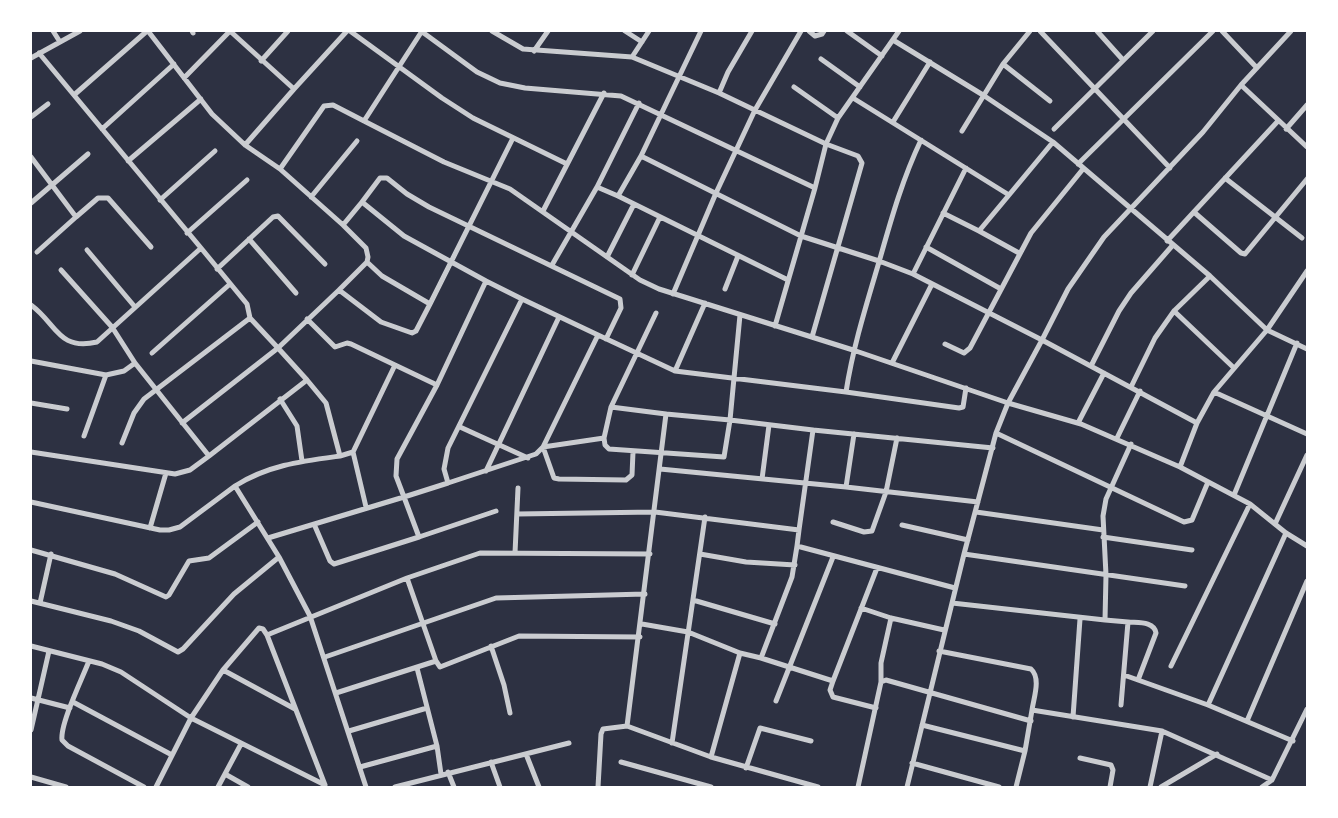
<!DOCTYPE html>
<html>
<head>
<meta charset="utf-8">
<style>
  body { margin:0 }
  #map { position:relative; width:1338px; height:818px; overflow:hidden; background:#2d3142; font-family:"DM Sans",sans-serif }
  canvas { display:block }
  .frame { position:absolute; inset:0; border:32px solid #fff; pointer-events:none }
</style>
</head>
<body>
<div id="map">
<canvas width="1338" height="818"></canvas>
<div class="frame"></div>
</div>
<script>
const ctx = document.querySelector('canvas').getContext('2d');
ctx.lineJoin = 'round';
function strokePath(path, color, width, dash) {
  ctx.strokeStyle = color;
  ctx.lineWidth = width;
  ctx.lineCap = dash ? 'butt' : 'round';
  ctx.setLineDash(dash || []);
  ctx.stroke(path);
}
strokePath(new Path2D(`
  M53,31L60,42
  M148,31L212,114L245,145L280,169L343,225L366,248L368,257L367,262L382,276L430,304
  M192,31L193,33
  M230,31L294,89L347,31
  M350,31L442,98L473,118L567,164
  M421,31L477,72L500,83L525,88L621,96L815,188L826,144L838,118L899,31
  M422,31L364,121L444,162L510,189L640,280L659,289L853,350L1008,403L996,433L964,554L907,787
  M492,31L523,49L632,57L719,93L826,144L858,156L862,163L812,337
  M625,31L642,42
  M701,31L641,156L801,236L879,261L913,274L1042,340L1068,289L1104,237L1203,132L1241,85L1291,31
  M809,31L815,36L822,34L824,31
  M847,31L882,56
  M1040,31L1170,168
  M1097,31L1123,60
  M1222,31L1257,68
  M893,40L983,95L1053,142L1210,276L1267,330L1307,271
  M534,51L548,31
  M632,57L649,31
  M31,58L80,31
  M821,59L860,87
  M261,61L288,31
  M1003,64L1050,101
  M184,78L229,32
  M1241,85L1307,147
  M794,87L838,118
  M719,93L728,72L752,31
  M74,95L147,31
  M853,98L1009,195L1053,142
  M31,117L48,104
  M893,122L930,62
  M102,129L174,64
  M1054,129L1153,31
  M1286,129L1307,105
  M962,131L1003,64L1030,31
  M245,145L294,89
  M641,156L618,196L788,280
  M31,157L76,217L98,198H108L151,247
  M128,161L201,99
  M1078,164L1213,31
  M280,169L324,106L333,105L364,121
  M1225,178L1302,238
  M597,187L639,103
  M311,197L357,141
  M160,200L215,151
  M362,202L380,178H387L407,194L429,207L620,299L621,308L606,339
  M31,203L88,154
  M543,211L604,93
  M943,213L979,231L1009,195
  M1195,213L1241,253L1245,254L1307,179
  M979,231L1019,253
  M187,233L247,180
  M249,239L296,293
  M1167,241L1278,121
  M926,247L1001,289
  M201,248L247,304L250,318L278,348L339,290L381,322L412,333L416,331L430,304L513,138
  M87,250L135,307
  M37,252L76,217
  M607,257L634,204
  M552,265L597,187L618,196
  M217,269L273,217L278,216L325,264
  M61,270L112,327L135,363L209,456L307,380L278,348L182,423
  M913,274L966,168
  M632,275L660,217
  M486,281L522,299L448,448L444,469L448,483L404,497L419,537L496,511
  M725,289L738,256
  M339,290L367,262
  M673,294L716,193L755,110L801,31
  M31,305C57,324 58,351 97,342L201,248L39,53
  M1174,311L1210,276
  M307,319L335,347L347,343L351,344L395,365
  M775,326L815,188
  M598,335L675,371L705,303
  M945,344L964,353L970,348L1031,233L1083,169
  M152,353L230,284
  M31,361L106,375
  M892,363L932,284
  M1091,366L1119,311L1131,293L1172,246
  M675,371L846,392C853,347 866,306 879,262C891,220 902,180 921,140
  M1131,387L1155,338L1174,311L1233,367
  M846,392L959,408L963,407L966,388
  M1214,392L1307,434
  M280,399L297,426L302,461
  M31,403L67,409
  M611,407L666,414L627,726
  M1078,423L1104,373
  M1197,423L1180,467L1081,424L1008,403L1042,340L1197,423L1214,392L1267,330L1307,349
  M460,427L528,458
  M813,430L993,448
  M996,433L1184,522L1192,520L1208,482
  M84,436L106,375L124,371L135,363
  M604,438L605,445L609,449L724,457L730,420L666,414
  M1117,438L1140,391
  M122,443L134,413L144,399L250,318
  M31,452L175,474L190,470L209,456
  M353,452L366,507
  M633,452L632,475L626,480L559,479L554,478L543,447L604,438L611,407L656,313
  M340,456L353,452L395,365L437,385L486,281L404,236L362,202L343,225
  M1180,467L1250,504L1286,533L1307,546
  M660,469L846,487L854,434
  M486,471L559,317
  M762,479L769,425
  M448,483L536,454L543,447L598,335L522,299
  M235,486C268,465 303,461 340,456L326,403L307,380
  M846,487L978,502
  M1234,495L1297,343
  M31,502L160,530H169L180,527L235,486L279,557L310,616L366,787
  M976,512L1103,530
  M517,514L655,512L799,530L813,430L730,420L740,315
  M833,522L864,532L872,531L886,492L897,438
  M314,524L330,561L334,564L419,537
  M1275,524L1307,455
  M902,525L968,540
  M150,528L166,473
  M799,530L797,546L955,588
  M1103,537L1192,550
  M268,538L404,497L396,476L397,459L437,385
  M31,550L115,574L166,597L169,595L189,561L209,558L258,522
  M515,553L518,488
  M700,554L746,562L795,565
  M964,554L1185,586
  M407,578L436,661L440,667L519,636L640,637
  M693,600L775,624
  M31,601L111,621L139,631L178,652L183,649L234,594L279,557
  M40,603L51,554
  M952,603L1105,620L1106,575L1103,516L1106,499L1131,444
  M861,608L891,618L944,630
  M1105,620L1128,622L1121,705
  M1128,622C1138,623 1154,621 1156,633L1138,680
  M642,624L688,632L740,653L761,658L792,577L797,546
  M267,635L407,578L480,553L650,554
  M31,646L102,664L121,672L191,718L325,785
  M491,646L504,685L510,713
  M939,651L1031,669C1041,678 1034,697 1032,710L1162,731
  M325,657L496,598L645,594
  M761,658L833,681L877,568
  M89,661C82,679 60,724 62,740L68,746L144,787
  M1171,666L1250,504
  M417,668L437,746L441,774
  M223,670L295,709
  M1124,675L1208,705L1293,741
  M833,681L830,690L833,697L876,708
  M881,682V663L891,618
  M336,693L436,661
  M31,698L70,708
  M776,701L833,557
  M73,702L172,755
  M1208,705L1286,533
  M1073,717L1080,619
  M1247,721L1307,581
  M922,725L1025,751
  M31,730L49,651
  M349,731L427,708
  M672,743L705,517
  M526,754L539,787
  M711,757L740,653
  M1080,758L1111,765L1113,770L1110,787
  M491,762L500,787
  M621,762L711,787
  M912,763L999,787
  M360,767L437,746
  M746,768L760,728L811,741
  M448,772L454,787
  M225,774L248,787
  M31,777L66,787
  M156,787L191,718L223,670L259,628L263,629L267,635L325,785
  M218,787L241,744
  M395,787L569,743
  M598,787L601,734L603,729L627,726L711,757L818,787
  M858,787L881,682L886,680L1031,721
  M1016,787L1025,751L1032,710
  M1150,787L1162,731L1272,780
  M1161,787L1217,754
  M1262,787L1272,780L1307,709`), '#caccd0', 5);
</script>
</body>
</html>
